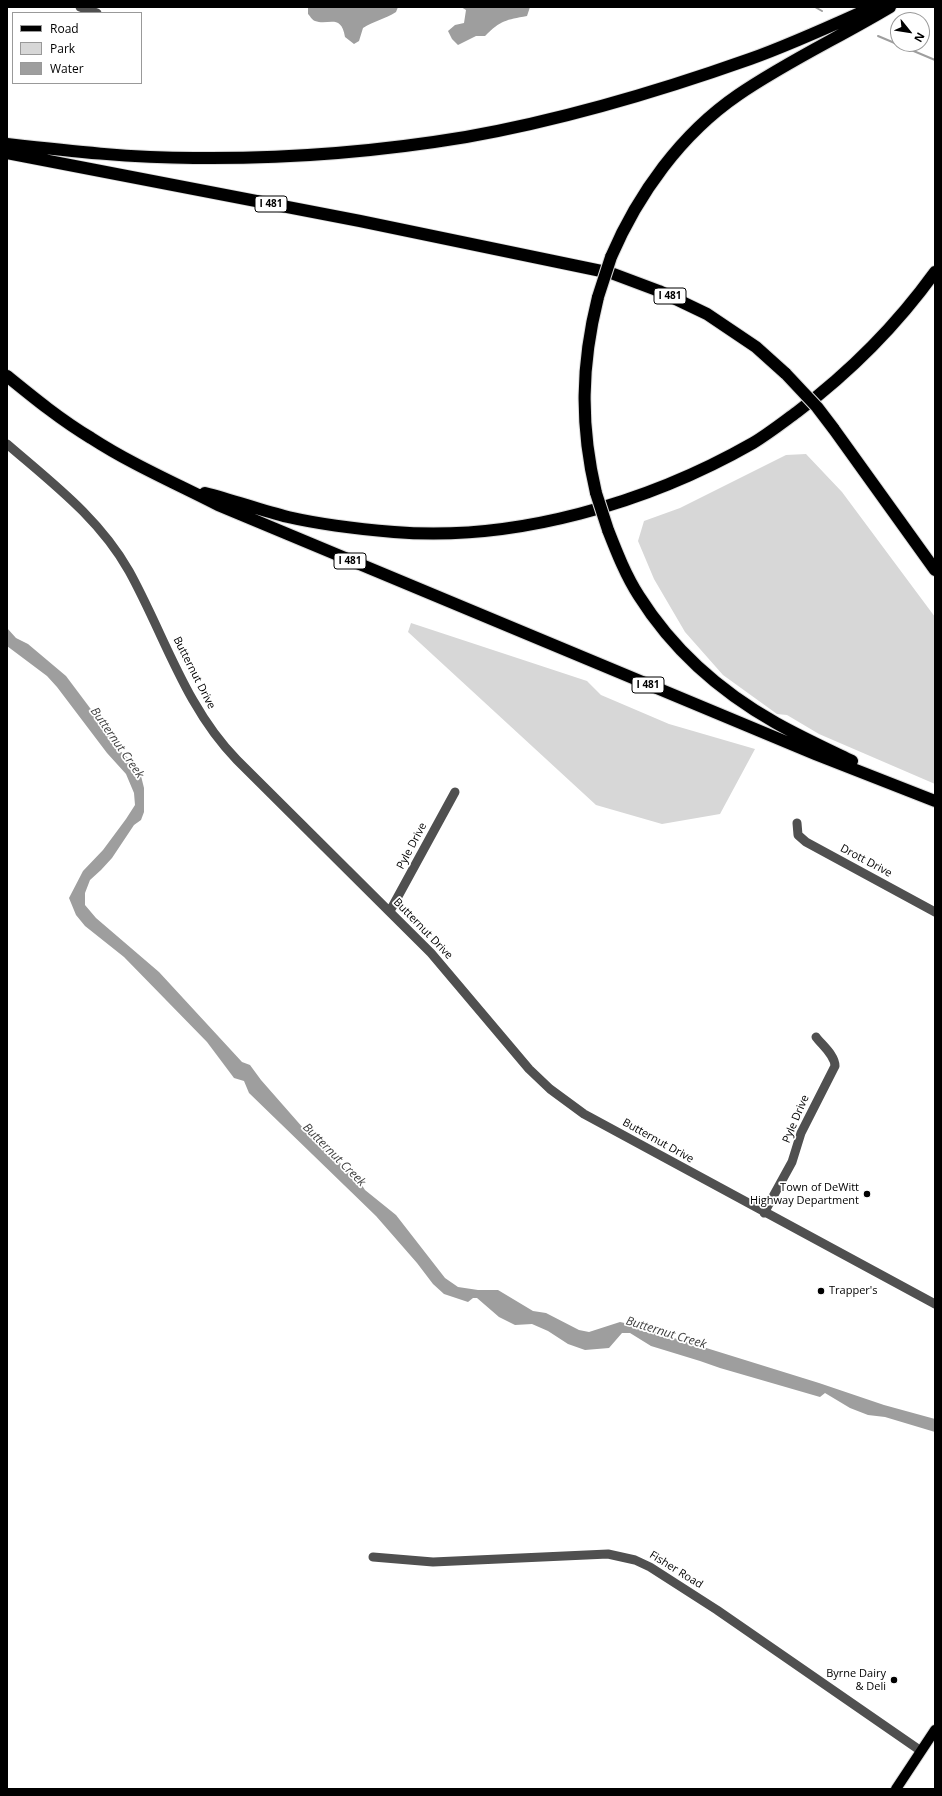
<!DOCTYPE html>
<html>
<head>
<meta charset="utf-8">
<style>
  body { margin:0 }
  #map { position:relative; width:942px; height:1796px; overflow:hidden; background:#fff; font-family:"Open Sans",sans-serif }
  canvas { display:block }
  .frame { position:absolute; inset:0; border:8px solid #000; pointer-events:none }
  .legend { position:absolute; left:12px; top:12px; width:130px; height:72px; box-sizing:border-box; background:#fff; border:1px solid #999; margin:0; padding:5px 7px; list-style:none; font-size:12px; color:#000 }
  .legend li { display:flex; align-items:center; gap:8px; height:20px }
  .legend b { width:20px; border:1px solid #999 }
  .north { position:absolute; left:890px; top:12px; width:40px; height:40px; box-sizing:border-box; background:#fff; border:1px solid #999; border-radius:50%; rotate:120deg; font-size:11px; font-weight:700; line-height:16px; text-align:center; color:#000 }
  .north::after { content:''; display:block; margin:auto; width:14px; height:18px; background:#000; clip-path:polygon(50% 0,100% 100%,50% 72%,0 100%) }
</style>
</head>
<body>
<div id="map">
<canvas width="942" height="1796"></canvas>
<div class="frame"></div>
<ul class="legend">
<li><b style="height:5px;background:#000"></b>Road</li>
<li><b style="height:11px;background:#d7d7d7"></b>Park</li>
<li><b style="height:11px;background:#9e9e9e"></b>Water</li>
</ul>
<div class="north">N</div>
</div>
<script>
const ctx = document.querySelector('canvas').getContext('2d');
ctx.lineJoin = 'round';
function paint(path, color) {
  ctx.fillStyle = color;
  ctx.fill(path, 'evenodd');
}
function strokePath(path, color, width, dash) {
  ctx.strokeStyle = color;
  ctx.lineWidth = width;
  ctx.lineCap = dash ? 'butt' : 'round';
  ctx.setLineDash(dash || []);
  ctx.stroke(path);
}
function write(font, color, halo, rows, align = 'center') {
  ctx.font = font + ' "Open Sans",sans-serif';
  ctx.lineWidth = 3.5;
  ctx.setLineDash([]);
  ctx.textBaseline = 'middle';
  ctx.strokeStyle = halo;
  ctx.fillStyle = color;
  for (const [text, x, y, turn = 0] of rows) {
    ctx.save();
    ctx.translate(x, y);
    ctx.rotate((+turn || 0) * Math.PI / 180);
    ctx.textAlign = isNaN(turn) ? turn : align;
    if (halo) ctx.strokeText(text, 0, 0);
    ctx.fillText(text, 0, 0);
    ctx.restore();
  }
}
paint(new Path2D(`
  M806,454L842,492L935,617V784L819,734L787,715L777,714L723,675L685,632L654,579L638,541L644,521L680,508L786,455Z
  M411,623L587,681L601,695L669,724L755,749L720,814L662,824L596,805L408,632Z`), '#d7d7d7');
paint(new Path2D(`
  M308,7H398L396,12C385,19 374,21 363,28L359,41L354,44L345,37C341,13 328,26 315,21C312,20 310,16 308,14Z
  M461,7H530L527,16C506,20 501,20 485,36H476L458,45L452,39L448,31L455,25L464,23L466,10Z
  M7,628L16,638L28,644L66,676L102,724L114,736L118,749L139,768L144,788V812L141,820L134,825L112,858L101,870L90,880L85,893V905L96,918L159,972L242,1062L250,1065L261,1080L304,1129L335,1156L341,1164L356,1176L365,1190L396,1215L445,1278L458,1287L478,1290H498L533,1311L546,1313L579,1330L589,1332L620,1322L647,1328L658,1333L819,1383L884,1405L935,1419V1432L885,1417L868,1415L850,1408L825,1393L820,1397L720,1368L700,1361L651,1346L630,1333H622L609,1348L585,1350L568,1344L548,1331L532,1324L515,1325L499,1317L477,1298H473L468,1302L444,1294L433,1284L417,1263L376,1216L249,1093L244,1081L234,1078L207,1042L124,957L85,926L76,915L69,898L83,871L103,850L126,819L135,805L134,793L126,774L107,753L57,687L47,676L7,646Z`), '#9e9e9e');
strokePath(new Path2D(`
  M815,7L822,11
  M878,36L935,60`), '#9e9e9e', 2);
const major = new Path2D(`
  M896,1789L935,1730`);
const highway = new Path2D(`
  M7,144C69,151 132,158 194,158C285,159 376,152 466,137C562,120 657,92 750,59C792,44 833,25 873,7
  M7,153L360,221L611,273L659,291L707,314L756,347L786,374
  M611,257C638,194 681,134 738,95C786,62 840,37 890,7
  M7,376C34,398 61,420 91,438C131,464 175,483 218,505L815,754L935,801
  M833,428L935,570
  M205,493C233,500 260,510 288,517C323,525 358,529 394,532C515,542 648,503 753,443C768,434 782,423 797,412C850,372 896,326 935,272
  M596,493C580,425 581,365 598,297
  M608,530C617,553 626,576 639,596C673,650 721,692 776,723C801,737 827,749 852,761`);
strokePath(major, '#dbdbdb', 12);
strokePath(highway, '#dbdbdb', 14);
strokePath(new Path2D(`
  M80,7L97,13
  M7,444C52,483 99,518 129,571C164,634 185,707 237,760L431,953L529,1069L550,1089L584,1114L935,1304
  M797,823L798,835L806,842L935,912
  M390,911L455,792
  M764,1213L792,1162L801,1133L835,1066C835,1055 822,1045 816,1037
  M373,1557L433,1562L608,1554L635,1560L650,1567L717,1610L921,1751`), '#505050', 9);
strokePath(major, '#000', 10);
strokePath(highway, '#000', 12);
const highwayBridge = new Path2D(`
  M598,297L611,257
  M786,374L817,407L833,428
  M596,493L608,530`);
strokePath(highwayBridge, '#dbdbdb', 14, []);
strokePath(highwayBridge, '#000', 12);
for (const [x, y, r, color] of [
  [867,1194,4,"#000"],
  [821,1291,4,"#000"],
  [894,1680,4,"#000"]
]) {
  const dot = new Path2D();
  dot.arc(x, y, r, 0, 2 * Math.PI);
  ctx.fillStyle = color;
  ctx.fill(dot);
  strokePath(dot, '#fff', 1.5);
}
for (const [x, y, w] of [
  [271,204,32],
  [670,296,32],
  [350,561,32],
  [648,685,32]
]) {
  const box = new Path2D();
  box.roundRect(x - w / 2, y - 8, w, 16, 3);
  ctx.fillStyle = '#fff';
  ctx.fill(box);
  strokePath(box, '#000', 1);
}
write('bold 10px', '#000', null, [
  ["I 481",271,204],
  ["I 481",670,296],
  ["I 481",350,561],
  ["I 481",648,685]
]);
write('11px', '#000', '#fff', [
  ["Butternut Drive",194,673,63],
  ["Pyle Drive",412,846,-62],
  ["Drott Drive",866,861,28],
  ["Butternut Drive",423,929,46],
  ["Pyle Drive",796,1119,-67],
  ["Butternut Drive",658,1141,29],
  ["Fisher Road",676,1570,32]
]);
write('11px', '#000', '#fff', [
  ["Town of DeWitt",859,1188],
  ["Highway Department",859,1201],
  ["Trapper's",829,1291,"left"],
  ["Byrne Dairy",886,1674],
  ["& Deli",886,1687]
], 'right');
write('italic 12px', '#3f3f3f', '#fff', [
  ["Butternut Creek",117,743,55],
  ["Butternut Creek",334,1155,45],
  ["Butternut Creek",666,1333,17]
]);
</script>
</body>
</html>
